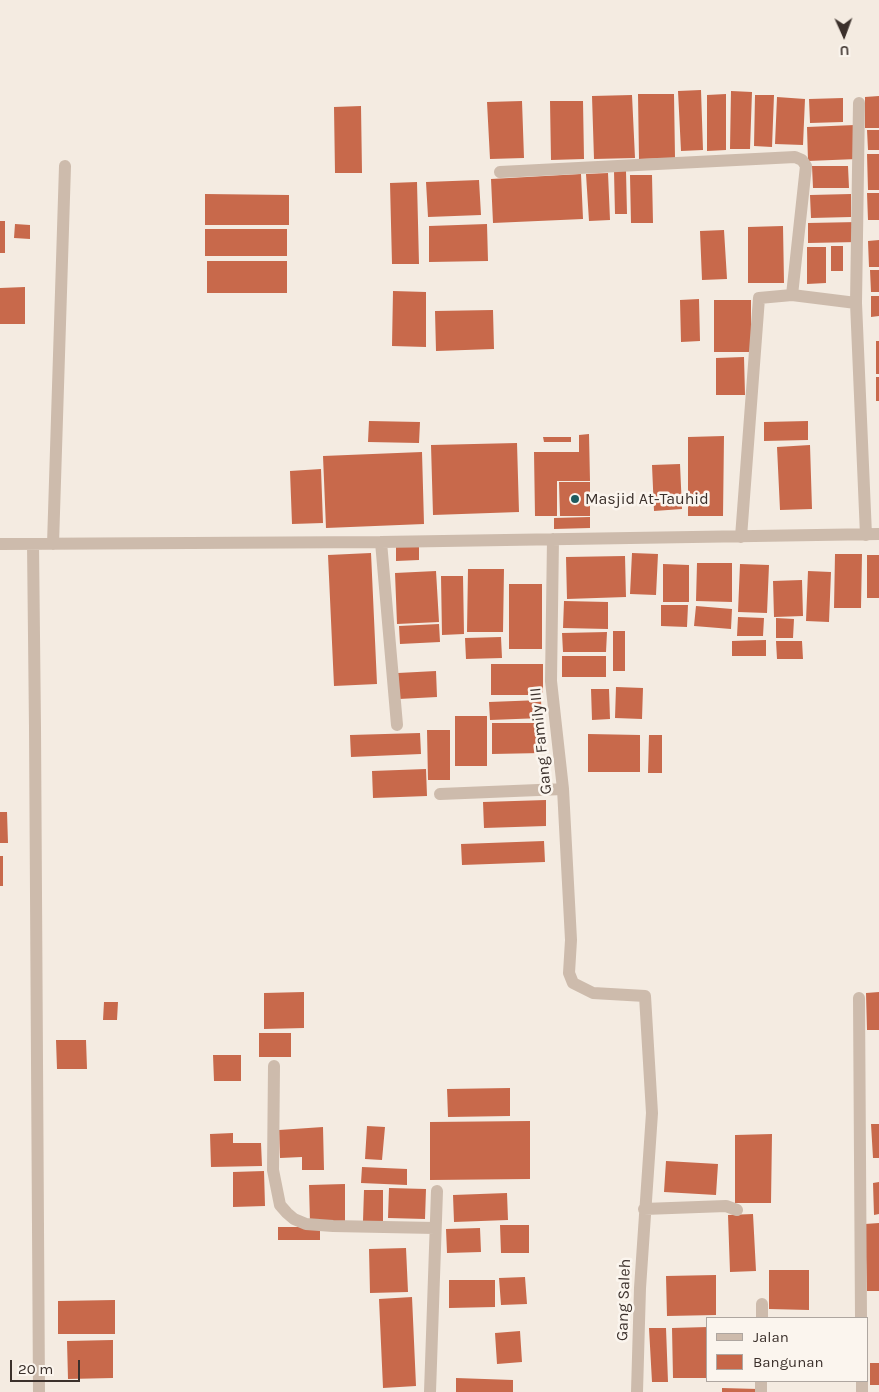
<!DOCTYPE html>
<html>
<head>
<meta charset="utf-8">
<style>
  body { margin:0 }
  #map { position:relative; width:879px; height:1392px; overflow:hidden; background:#f4ebe1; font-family:Karla,sans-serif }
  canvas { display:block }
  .legend { position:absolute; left:706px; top:1317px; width:162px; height:65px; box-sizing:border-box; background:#fbf5ee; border:1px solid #aea6a0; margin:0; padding:6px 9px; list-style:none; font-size:15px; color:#3b302b }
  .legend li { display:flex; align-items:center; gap:10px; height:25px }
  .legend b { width:25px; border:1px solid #aea6a0 }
  .north { position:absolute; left:819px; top:10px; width:50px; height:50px; -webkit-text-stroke:4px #fbf5ee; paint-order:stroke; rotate:178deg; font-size:14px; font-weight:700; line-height:20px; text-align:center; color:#3b302b }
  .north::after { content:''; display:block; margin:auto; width:18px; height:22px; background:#3b302b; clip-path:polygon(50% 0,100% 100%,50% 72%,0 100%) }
  .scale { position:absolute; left:10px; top:1360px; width:70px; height:22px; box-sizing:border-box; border:2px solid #3b302b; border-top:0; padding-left:6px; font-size:15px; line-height:18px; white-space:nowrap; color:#3b302b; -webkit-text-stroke:4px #fbf5ee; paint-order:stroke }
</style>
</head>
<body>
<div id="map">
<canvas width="879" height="1392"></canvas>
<ul class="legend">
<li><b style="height:6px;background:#cdbbac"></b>Jalan</li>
<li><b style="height:14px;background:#c8694b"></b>Bangunan</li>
</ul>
<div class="north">U</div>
<div class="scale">20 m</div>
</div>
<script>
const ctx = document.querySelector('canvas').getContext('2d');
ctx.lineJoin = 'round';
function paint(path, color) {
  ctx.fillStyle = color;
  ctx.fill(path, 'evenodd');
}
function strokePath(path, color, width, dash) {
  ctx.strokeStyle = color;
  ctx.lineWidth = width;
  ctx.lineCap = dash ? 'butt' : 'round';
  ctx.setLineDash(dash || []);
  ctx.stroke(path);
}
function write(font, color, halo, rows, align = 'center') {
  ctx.font = font + ' Karla,sans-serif';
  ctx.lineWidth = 5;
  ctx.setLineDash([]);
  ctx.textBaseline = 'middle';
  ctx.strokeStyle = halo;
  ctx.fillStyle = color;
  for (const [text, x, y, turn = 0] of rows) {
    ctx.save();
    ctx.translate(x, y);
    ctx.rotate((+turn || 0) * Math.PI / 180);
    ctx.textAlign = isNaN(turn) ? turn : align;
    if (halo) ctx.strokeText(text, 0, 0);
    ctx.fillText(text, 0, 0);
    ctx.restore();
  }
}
paint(new Path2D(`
  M701,90L703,150L681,151L678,91Z
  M731,91L752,92L750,149H730Z
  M638,94H674L675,158L639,159Z
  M726,94V150L707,151V95Z
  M632,95L635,158L594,159L592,96Z
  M755,95H774L772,147L754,146Z
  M879,96V128H865V97Z
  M777,97L805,99L803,145L775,144Z
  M843,98V122L810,123L809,99Z
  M522,101L524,158L490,159L487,102Z
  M550,101H583L584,159L551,160Z
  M361,106L362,173H335L334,107Z
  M855,125L857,159L808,161L807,127Z
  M867,130H879V150H868Z
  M867,154H879V190H868Z
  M812,166H848L849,188H813Z
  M614,171H626L627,214H615Z
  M608,173L610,220L589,221L586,174Z
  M581,174L583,219L493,223L491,179Z
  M630,175H652L653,223H631Z
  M479,180L481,215L428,217L426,182Z
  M417,182L419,264H392L390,183Z
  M867,193H879V220H868Z
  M205,194L289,195V225H205Z
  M851,194V217L811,218L810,195Z
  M0,221H5V253H0Z
  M858,222V242L808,243V223Z
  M15,224L30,225V239L14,238Z
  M487,224L488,261L429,262V226Z
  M783,226L784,283H748V227Z
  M205,229H287V256H205Z
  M724,230L727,279L702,280L700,231Z
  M879,240V267H869L868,241Z
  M831,246H843V271H831Z
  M807,247H826V283L807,284Z
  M207,261H287V293H207Z
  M870,270H879V292H871Z
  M25,287V324H0V288Z
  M393,291L426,292V347L392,346Z
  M871,296H879V316L871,317Z
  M699,299L700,341L681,342L680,300Z
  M714,300H751V352H714Z
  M493,310L494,349L436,351L435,311Z
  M876,341H879V374H876Z
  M744,357L745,395H716V358Z
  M876,377H879V401H876Z
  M369,421L420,422L419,443L368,442Z
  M808,421V440L764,441V422Z
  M589,434L590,481H557V516H535L534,452H579V435Z
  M724,436L723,516H688V437Z
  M543,437H571V442H544Z
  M517,443L519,512L433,515L431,445Z
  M810,445L812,509L780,510L777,447Z
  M422,452L424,524L326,528L323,456Z
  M680,464L682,509L654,511L652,465Z
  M321,469L323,523L292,524L290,471Z
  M559,482H590V516H560Z
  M590,517V528L554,529V518Z
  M396,546H419V560L396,561Z
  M371,553L377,684L334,686L328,555Z
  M632,553L658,554L656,595L630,594Z
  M835,554H862L861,608H834Z
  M867,555H879V598H867Z
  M625,556L626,597L567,599L566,557Z
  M697,563H732V602L696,601Z
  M663,564L689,565V602H663Z
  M740,564L769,565L767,613L738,612Z
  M468,569H504L503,632H467Z
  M436,571L439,622L397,624L395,573Z
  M808,571L831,572L829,622L806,621Z
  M441,576H463L464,634L442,635Z
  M802,580L803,616L774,617L773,581Z
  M509,584H542V649H509Z
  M564,601L608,602V629L563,628Z
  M661,605H688L687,627L661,626Z
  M696,606L732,609L731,629L694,626Z
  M738,617L764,618L763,636H737Z
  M776,618L794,619L793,638H776Z
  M439,624L440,642L400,644L399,626Z
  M613,631H625V671H613Z
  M607,632L606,652H563L562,633Z
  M501,637L502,658L466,659L465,638Z
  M766,640V656H732V641Z
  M776,641H802L803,659H777Z
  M562,656H606V677H562Z
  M491,664H543V695H491Z
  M436,671L437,697L399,699L398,673Z
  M616,687L643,688L642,719L615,718Z
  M591,689H609L610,719L592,720Z
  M541,700L542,718L490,720L489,702Z
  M455,716H487V766H455Z
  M492,723H542V753L492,754Z
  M427,730H450V780H428Z
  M420,733L421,754L351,757L350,735Z
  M588,734L640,735V772H588Z
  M649,735H662V773H648Z
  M426,769L427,796L373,798L372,771Z
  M546,800V826L484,828L483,802Z
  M0,812H7L8,843H0Z
  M544,841L545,862L462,865L461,844Z
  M0,856H3V886H0Z
  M304,992V1028L264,1029V993Z
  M879,992V1030H867L866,993Z
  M104,1002H118L117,1020H103Z
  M259,1033H291V1057H259Z
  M56,1040H86L87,1069H57Z
  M213,1055H241V1081H214Z
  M510,1088V1116L448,1117L447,1089Z
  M530,1121V1179L430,1180V1122Z
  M871,1124H879V1158H873Z
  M367,1126L385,1127L382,1160L365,1159Z
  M323,1127L324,1170H302V1157L280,1158L279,1130Z
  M233,1133V1143H261L262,1166L211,1167L210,1134Z
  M772,1134L771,1203H735V1135Z
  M666,1161L718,1164L716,1195L664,1192Z
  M362,1167L407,1169V1185L361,1183Z
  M264,1171L265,1206L233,1207V1172Z
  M879,1182V1214L874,1215L873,1183Z
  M345,1184V1222H310L309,1185Z
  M389,1188L426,1189L425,1219L388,1218Z
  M364,1190H383V1221H363Z
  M507,1193L508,1220L454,1222L453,1195Z
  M753,1214L756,1271L730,1272L728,1215Z
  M879,1223V1291H867L865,1224Z
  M500,1225H529V1253H501Z
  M278,1227H320V1240H278Z
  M480,1228L481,1252L447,1253L446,1229Z
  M406,1248L408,1292L370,1293L369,1249Z
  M769,1270H809V1310L769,1309Z
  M716,1275V1315L667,1316L666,1276Z
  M525,1277L527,1304L501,1305L499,1278Z
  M449,1280H495V1307L449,1308Z
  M412,1297L416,1386L383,1388L379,1299Z
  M115,1300V1334H58V1301Z
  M708,1327V1378H673L672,1328Z
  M649,1328H666L668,1382H652Z
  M520,1331L522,1362L497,1364L495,1333Z
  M113,1340V1378L68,1379L67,1341Z
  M870,1363H879V1385H870Z
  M456,1378L513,1380V1392H456Z
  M722,1388L758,1389V1392H722Z`), '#c8694b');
strokePath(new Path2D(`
  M859,103L856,303L866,535
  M500,172L795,157L802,160L806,166L792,295
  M741,537L759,298L792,295L856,303
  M553,539L551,681L563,789L571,940L569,973L573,983L593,993L645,996L652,1113L640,1288L637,1392
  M381,542L397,725
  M0,544L381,542L879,534
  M33,544L35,728L39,1392
  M53,544L65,166
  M440,794L563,789
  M859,998L861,1318
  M274,1066L273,1170L280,1205L287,1213L294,1219L306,1224L333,1226L435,1228
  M644,1209L726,1206L737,1210
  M762,1318V1304
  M862,1381V1392
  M430,1392L437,1191
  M761,1392V1381`), '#cdbbac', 12);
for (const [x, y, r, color] of [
  [575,499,5,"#1f5a5e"]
]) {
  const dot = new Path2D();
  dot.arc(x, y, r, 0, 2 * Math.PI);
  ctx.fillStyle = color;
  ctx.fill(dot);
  strokePath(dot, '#fbf5ee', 2);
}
write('16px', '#3b302b', '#fbf5ee', [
  ["Masjid At-Tauhid",585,499]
], 'left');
write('16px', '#3b302b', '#fbf5ee', [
  ["Gang Family III",541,741,-96],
  ["Gang Saleh",624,1300,-88]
]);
</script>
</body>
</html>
